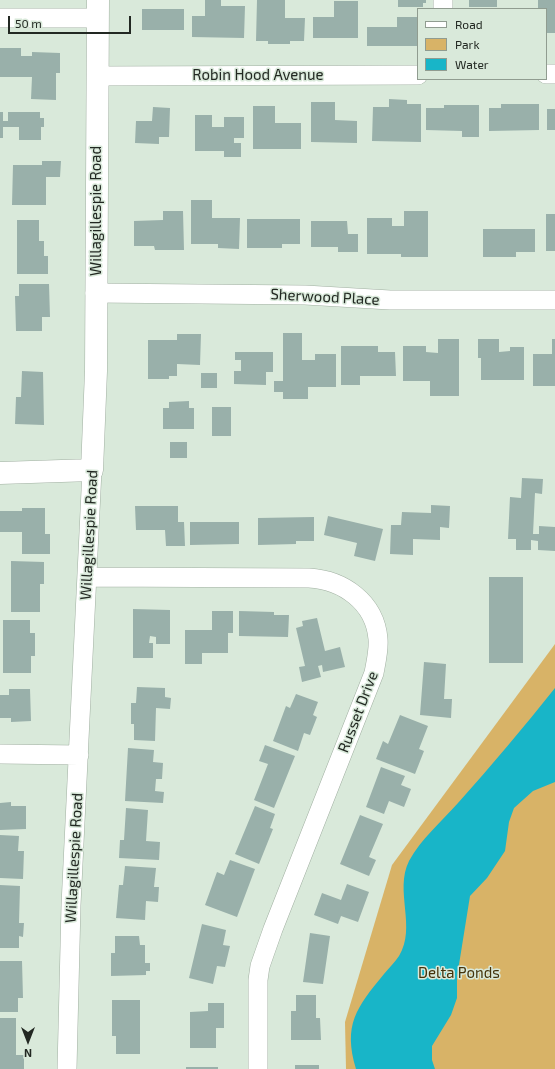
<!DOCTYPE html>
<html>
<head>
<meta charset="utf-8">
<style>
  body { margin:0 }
  #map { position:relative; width:555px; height:1069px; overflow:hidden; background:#d9e9da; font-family:"Exo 2",sans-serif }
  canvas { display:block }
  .legend { position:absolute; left:417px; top:8px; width:130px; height:72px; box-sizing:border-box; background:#d9e9da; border:1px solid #909c90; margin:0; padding:5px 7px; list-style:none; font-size:12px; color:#222822 }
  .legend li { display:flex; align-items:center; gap:8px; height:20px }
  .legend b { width:20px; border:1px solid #909c90 }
  .north { position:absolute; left:8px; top:1021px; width:40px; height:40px; -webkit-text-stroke:3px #d9e9da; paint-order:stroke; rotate:180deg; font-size:11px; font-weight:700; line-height:16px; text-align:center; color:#222822 }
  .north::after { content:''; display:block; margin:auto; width:14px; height:18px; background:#222822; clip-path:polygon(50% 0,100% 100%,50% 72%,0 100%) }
  .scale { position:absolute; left:8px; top:16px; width:123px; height:18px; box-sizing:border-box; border:2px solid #222822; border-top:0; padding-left:5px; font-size:12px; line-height:14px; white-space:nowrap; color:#222822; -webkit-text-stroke:3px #d9e9da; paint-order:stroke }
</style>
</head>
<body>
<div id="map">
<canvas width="555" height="1069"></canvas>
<ul class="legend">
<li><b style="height:5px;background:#fff"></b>Road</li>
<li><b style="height:11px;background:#d8b367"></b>Park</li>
<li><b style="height:11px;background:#18b5c8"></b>Water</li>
</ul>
<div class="north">N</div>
<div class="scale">50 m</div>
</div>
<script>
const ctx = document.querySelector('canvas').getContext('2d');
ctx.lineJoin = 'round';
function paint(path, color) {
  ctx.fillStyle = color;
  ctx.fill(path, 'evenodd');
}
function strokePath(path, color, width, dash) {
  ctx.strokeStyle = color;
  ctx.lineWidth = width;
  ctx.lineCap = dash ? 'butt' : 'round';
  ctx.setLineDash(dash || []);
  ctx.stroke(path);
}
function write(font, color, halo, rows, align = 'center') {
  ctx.font = font + ' "Exo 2",sans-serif';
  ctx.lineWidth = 3;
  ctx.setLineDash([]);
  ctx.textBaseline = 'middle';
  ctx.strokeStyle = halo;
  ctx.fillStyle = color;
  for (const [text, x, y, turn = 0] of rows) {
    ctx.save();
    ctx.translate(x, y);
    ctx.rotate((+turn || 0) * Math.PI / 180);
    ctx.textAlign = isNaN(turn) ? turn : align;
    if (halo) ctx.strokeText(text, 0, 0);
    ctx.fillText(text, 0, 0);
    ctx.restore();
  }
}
paint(new Path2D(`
  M555,644V1069H346L345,1022L392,865Z`), '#d8b367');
paint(new Path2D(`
  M555,688V782L533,791L514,808L509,822L505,851L487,878L470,896L457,977V998L451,1015L432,1046V1060L435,1069H356C343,1025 356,1008 384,974C389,968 395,962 399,956C417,927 394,891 409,861C421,839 441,822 458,803C491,766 524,727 555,688Z`), '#18b5c8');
paint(new Path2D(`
  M205,0H221V6H245L244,38L192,37V16H205Z
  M257,0H285V18H305L304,41H290V44H268V41H256Z
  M398,0H426V3H423V7H398Z
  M469,0H497V7H469Z
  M538,0H555V33H546V9H538Z
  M334,1H358V38H313V17H334Z
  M142,9H184V30H142Z
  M397,17H418V46H367V27H397Z
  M0,48H21V56H32V52L60,53V73H56V100L31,99L32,77H0Z
  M389,99L407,100V104H421V142L372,141L373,107H389Z
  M311,102H335V120L357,121V143L311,142Z
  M501,104H539V130L489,131V108H501Z
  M444,105H479V137H462V131L426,130V108H444Z
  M253,106H275V123H301V149H253Z
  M153,107L170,108L169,137H159V144L135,143L136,121H152Z
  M547,109H555V130H547Z
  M0,112H3V121H8V112H40V118H44V127H41V140H19V127H3V138H0Z
  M195,115H212V127H224V117H244V138H234V143H241V157H224V151H195Z
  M42,161H61L60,177H46V205H12L13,165H42Z
  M191,200H212V218H240L239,249L218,248V244H191Z
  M163,211H183L184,250H155L154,246H134V221L163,220Z
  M404,211H428V257H401V254H367V218H392V226H404Z
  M546,214H555V251H546Z
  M247,219H300V244H282V248H247Z
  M17,220H39V241H44V256H48V274H17Z
  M311,221H347L348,234H358V252H338V247H311Z
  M483,229H535V252H516V257H483Z
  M19,284H49L50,317H42V331H16L15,296H19Z
  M283,333H302V360H315V354H336V387H308V399H283V392H274V381H283Z
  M177,334H201L200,365L177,364V376H169V379H148V340H177Z
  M438,339H459V396H430V381H403V346H426V352L438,353Z
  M478,339H499V352L510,351V347H524V380H481V358H478Z
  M552,339H555V386H533V354H552Z
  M341,346H378V352H395L396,376H360V385H341Z
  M235,352H273V372H266V385L234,384V371H241V360H235Z
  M22,371L43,372L44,425L15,424L16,397H21Z
  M201,373H217V388H201Z
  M189,401V408H194V429H163V408H169V402Z
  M212,407H231V436H212Z
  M170,442H187V458H170Z
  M522,478L543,479L542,494L535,493L533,534H539V526L555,527V551L538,550V541L531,540V550H516V539H508L510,497L521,498Z
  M431,505L450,506L449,528L440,527V540L413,539V555L390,554L391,525H401L402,512L431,513Z
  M135,506H178V522H184L185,546H166L165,530H136Z
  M22,508H45V534H50V554H22V532H0V511H22Z
  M328,516L383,529L375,561L354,556L357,543L324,535Z
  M314,517V541H296V544L258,545V518Z
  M190,522H239V544L190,545Z
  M11,561L44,562V584H40V612H11Z
  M489,577H523V663H489Z
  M133,609L170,610V644H156V637L150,636L149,643H153V658H133Z
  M212,611H233V633H228V653H202V664H185V630H212Z
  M239,611L274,612V615H289L288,637L239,636Z
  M317,618L325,651L340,647L345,667L323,672L322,665L318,666L321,677L302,682L299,667L305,666L296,628L303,626L302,621Z
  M3,620H30V633H35V656H31V673H3Z
  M424,662L446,664L444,699H452L451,718L420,715Z
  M137,687L165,688V697L171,698L170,709L156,708L155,741L134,740V724H131V703H136Z
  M9,689H30L31,721L11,722V718H0V695H9Z
  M296,694L318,702L313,715L317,717L310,735L304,733L298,751L273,741L286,706L290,708Z
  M400,715L428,726L419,749L424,751L415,774L376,759L383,741L388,744Z
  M265,745L295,756L274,808L254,800L268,764L259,761Z
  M128,748L154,750L153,762L163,763L162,779H156L155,791L164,792L163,803L125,801Z
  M381,767L405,776L401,785L411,789L404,807L389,801L384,814L366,807Z
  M11,802V806H26V829L0,830V803Z
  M255,806L275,814L270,828L273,829L259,864L235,854Z
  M126,808L148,810L146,841L160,842L159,860L119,858L120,840H124Z
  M360,815L383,824L369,857L376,860L369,876L340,864Z
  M0,835L19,836L18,851H24L23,879L0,878Z
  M230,860L255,869L237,917L205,905L217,872L224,875Z
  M125,866L156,868L154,887H159L158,902L146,901L145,920L116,918L119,885H123Z
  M347,884L369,892L358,922L341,916L338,924L314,915L322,893L341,900Z
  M0,885L20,886L19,923H24L23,937L19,936V948H0Z
  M202,924L226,930L223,945L230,946L225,967L217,966L213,984L189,978Z
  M310,933L330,936L323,984L303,982Z
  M115,936H139L140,945H145V963H150V971H146V975L111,976V953H115Z
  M0,961H22L23,998H18V1012H0Z
  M296,995H316V1018H320L321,1040H291V1011H296Z
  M112,1000H140V1054H116V1036H112Z
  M208,1003H224V1028H216V1048H190V1012L208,1011Z
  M0,1018H16V1055H24V1069H0Z
  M295,1065H319V1069H295Z
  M186,1067H218V1069H186Z`), '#99b0aa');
const minor = new Path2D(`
  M443,9V0
  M0,18H98
  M546,74H555
  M97,76L418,75
  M95,293L305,295L390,300H555
  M87,577L309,578C343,580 375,602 378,639C379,650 376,662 374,673L273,929L260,966L258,980V1069
  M0,754L79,755
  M67,1069L71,905L92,470`);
const secondary = new Path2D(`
  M0,473L92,470L96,371L98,0`);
strokePath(minor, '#a0afa1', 20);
strokePath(secondary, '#a0afa1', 23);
strokePath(minor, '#fff', 19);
strokePath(secondary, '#fff', 22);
write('15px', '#222822', '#d9e9da', [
  ["Robin Hood Avenue",258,75],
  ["Willagillespie Road",96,211,-90],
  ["Sherwood Place",325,297,3],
  ["Willagillespie Road",89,535,-87],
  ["Russet Drive",358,712,-69],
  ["Willagillespie Road",74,858,-87]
]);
write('15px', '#43320a', '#d9e9da', [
  ["Delta Ponds",459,973]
]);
</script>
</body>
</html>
